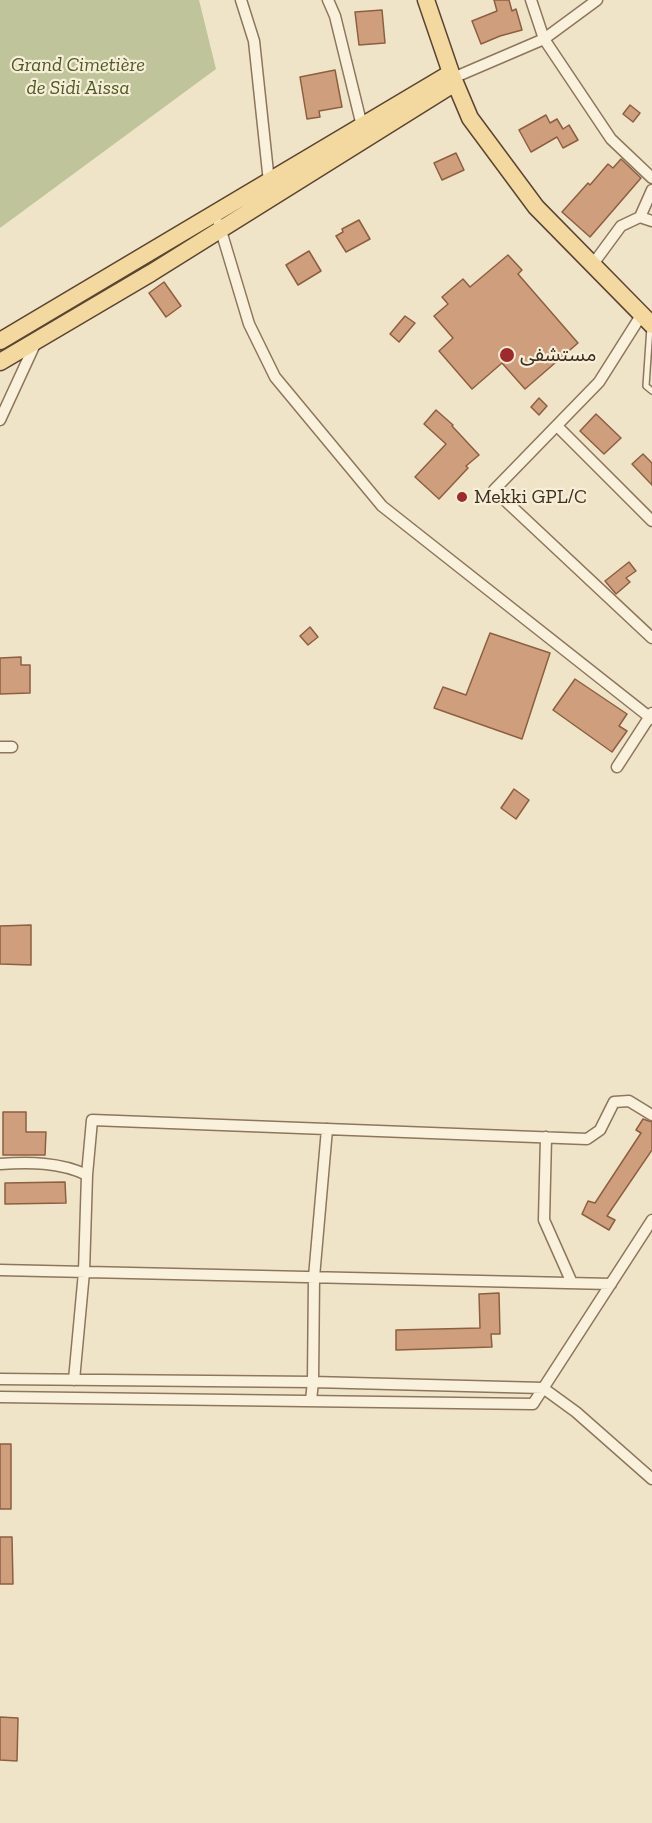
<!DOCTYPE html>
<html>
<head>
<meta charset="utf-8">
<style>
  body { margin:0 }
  canvas { display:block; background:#f0e4c8 }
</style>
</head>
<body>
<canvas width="652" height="1823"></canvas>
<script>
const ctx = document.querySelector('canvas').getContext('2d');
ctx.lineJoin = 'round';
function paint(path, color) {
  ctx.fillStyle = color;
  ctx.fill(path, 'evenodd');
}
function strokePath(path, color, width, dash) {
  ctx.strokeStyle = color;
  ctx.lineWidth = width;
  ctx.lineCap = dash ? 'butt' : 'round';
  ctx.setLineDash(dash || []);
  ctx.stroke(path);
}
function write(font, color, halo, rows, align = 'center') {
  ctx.font = font + ' "Zilla Slab","Noto Sans Arabic",serif';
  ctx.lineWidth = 4.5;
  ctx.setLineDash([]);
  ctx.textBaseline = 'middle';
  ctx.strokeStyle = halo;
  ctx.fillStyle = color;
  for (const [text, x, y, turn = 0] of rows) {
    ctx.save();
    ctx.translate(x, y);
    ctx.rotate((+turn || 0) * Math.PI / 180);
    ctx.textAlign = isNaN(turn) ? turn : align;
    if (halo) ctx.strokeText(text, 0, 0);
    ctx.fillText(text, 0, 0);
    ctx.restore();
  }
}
paint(new Path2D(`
  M0,0H199L216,69L0,228Z`), '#bfc49a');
const building = new Path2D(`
  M494,0H509L512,11L516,9L522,30L500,36L481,44L472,21L497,11Z
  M382,10L385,43L359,45L355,12Z
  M335,70L342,107L319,111L320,117L307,119L300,77Z
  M630,105L640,113L633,122L623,114Z
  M546,115L550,123L557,119L563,129L569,125L578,140L563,148L557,137L531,152L519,130Z
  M456,153L464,170L442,180L434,163Z
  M621,159L641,178L590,237L562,212L588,183L590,185L608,164L613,168Z
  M359,220L370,239L346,252L336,236L343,232L342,229Z
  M309,251L321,271L298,285L286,265Z
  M508,255L522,270L518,274L578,343L525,389L502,363L472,389L439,351L453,338L434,316L448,304L442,297L463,279L470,287Z
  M164,282L181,306L166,317L149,293Z
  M405,316L415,323L399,342L390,334Z
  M539,398L547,406L539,415L531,407Z
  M436,410L453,425L452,426L479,455L466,466L468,468L439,499L415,477L446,444L424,424Z
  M596,414L621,438L604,454L580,431Z
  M643,454L652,463V485L632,464Z
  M629,562L636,571L626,578L630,582L616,594L605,581Z
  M310,627L318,637L308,645L300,636Z
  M490,633L550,653L522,739L434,708L443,687L466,695Z
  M21,657V665H30V693L0,694V658Z
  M575,679L627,714L619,726L627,731L612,752L553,710Z
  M514,789L529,800L516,819L501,808Z
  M31,925V965L0,964V926Z
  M3,1112H26V1132H46L45,1155H3Z
  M643,1119L652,1122V1150L607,1216L615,1220L609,1230L582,1214L588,1201L595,1203L641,1133L636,1130Z
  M65,1182L66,1203L5,1204V1183Z
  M499,1293L500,1334H491L492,1347L396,1350V1330L480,1328L479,1294Z
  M0,1444H11V1509H0Z
  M0,1537H12L13,1584H0Z
  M0,1717L18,1718L17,1761L0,1760Z`);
paint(building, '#cf9f7d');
strokePath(building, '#8d5f41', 1.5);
const lane = new Path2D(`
  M650,327L646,386L652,391`);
const street = new Path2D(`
  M241,0L254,41L269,182
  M328,0L335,16L362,126
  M531,0L544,39L611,139L652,178
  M453,78L544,39L597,0
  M640,217L652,190
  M219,224L249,324L275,377L382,506L652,719
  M593,264L621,226L640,217L652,221
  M642,314L599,382L494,490L652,638
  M0,420L36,342
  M557,426L652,521
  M0,747H12
  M617,767L652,713
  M546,1137L544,1220L572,1283
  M0,1164C29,1162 60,1162 87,1175
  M0,1270L611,1284
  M0,1379L313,1382L543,1388L576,1412L652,1479
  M74,1380L84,1272L87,1175L92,1120L587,1139L600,1130L614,1102L629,1101L652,1115
  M0,1397L533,1404L652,1220
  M311,1400L313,1382L314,1277L327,1129`);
const primary = new Path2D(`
  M426,0L451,73L470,118L536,207L652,325
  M0,341L451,73
  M0,362L151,273L455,83`);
strokePath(lane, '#8d765c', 8);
strokePath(street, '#8d765c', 13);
strokePath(primary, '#5b4430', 19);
strokePath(lane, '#faf1dc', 5);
strokePath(street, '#faf1dc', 10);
strokePath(primary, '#f3d9a0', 16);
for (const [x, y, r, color] of [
  [507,355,8,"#9e2a2b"],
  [462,497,6,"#9e2a2b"]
]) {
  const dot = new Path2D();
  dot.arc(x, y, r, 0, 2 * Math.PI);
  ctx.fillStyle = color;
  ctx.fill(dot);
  strokePath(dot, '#f7eed8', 2);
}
write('italic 20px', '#4d5a26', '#f7eed8', [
  ["Grand Cimetière",78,65],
  ["de Sidi Aissa",78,88]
]);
write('20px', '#3d2e20', '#f7eed8', [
  ["مستشفى",520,355],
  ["Mekki GPL/C",474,497]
], 'left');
</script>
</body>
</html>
